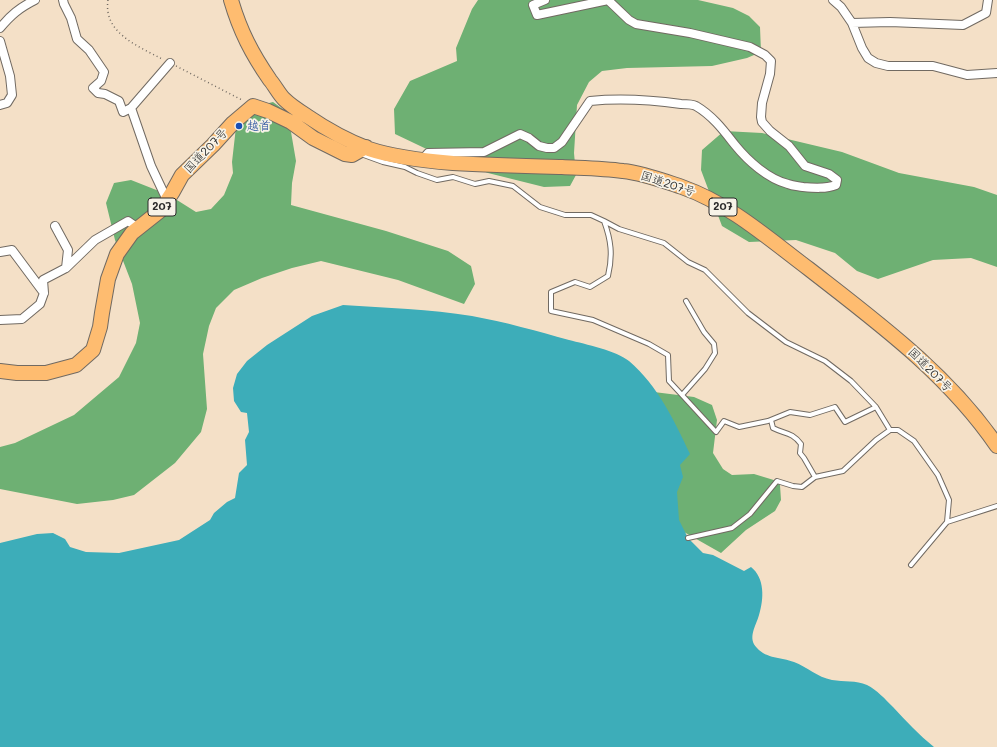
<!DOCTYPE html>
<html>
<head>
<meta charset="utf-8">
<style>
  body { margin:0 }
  canvas { display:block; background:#f4e0c7 }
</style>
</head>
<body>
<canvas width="997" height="747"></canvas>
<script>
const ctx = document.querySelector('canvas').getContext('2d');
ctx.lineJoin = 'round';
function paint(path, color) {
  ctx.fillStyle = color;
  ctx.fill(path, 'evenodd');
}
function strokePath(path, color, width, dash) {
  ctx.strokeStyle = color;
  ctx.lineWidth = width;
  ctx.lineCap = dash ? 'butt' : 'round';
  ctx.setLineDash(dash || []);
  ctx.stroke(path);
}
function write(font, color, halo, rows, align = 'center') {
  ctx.font = font + ' Mali,"Klee One",sans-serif';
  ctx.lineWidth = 3.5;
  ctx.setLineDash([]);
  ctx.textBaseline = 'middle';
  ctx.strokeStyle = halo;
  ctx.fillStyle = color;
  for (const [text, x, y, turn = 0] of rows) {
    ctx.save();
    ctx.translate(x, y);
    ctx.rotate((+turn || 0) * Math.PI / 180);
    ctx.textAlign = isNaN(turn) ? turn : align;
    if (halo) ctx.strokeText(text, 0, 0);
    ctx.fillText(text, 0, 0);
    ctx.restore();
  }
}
paint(new Path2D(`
  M478,0H698L733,8L749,16L760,27L761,52L747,58L712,66L627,68L602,71L589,82L577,105L574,153L576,175L570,186L544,187L488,173L437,154L395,134L394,109L410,81L457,61L456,48L472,9Z
  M273,102L284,110L291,132L296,161L292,183L291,205L386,231L448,251L471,266L475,284L464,304L398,280L321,261L292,268L262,278L234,290L216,308L209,326L203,354L207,409L201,432L175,463L134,495L113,500L77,504L0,489V447L15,443L74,415L119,377L136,343L140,323L132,284L115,240L106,203L114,183L131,180L169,195L196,212L211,209L224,195L233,173L232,162L236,127L253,107Z
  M724,131L762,133L842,152L899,173L974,187L997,195V267L971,258L933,260L878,279L857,271L835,253L796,240L749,242L722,226L701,170L702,150Z
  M654,392L694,397L712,405L717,420L713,453L723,469L732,475L754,474L777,481L780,485L781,500L775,511L746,530L721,553L684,532L665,500Z`), '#6eb073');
paint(new Path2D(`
  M343,305C386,308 430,309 472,316C505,322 537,331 569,340C585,344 617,351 629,361C658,386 674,420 690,454L680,465L683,477L677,492L679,520L688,538L703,553L713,555L744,571L751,567C765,578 764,599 759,615C756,626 747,638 757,648C767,659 781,657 794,662C807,667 817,677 832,680C844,682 856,680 867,685C877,690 885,699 893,707C906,721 919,735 934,747H0V543L37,534L53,533L65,539L70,547L86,552L119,553L179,540L210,520L214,513L227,502L235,498L239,473L247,465L245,440L249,432L247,413L241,412L234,401L233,388L237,374L247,361L267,345L312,316Z`), '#3dadb9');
const lane = new Path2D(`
  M361,154L383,162L405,167L417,173L437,180L453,177L475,184L489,181L513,186L540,207L565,215H591L604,221
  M686,301L704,332L714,344L715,353L705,369L682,395L669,381L668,355L649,344L593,320L551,311V292L575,282L590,287L608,276C613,255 611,240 604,221L619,229L664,243L688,262L705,270L748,313L786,342L825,361L851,381L876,407L890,430
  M682,395L716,432L724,421L739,427L768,421L790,412L810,415L835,407L845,422L876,407
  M771,420L773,428C785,434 792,432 801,444L800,453L804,458L815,477L843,471L876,440L890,430H898L914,441L938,475L949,500L947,522
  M688,538L732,528L750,514L777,481L793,486L802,487L815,477
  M911,565L947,522L997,506`);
const street = new Path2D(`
  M63,0L64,4L71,18L77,39L89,50L104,72L101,81L93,88L98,93L105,94L119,101L123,112L131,108L151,166L167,200
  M833,0L841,7L852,23L862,48L868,58L876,63L888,66H933L967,75L997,73
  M852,23L890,22L963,25L986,13L988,0
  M0,28C11,15 19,8 35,0
  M0,41L10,76L12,95L7,103L0,105
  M131,108L170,63
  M422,160L428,153L484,152L520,134L529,138L539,146L547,148H554L562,142L590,101C620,98 652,100 681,104C686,104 692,104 696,106C713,116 724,131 735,145C748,161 768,179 788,184C793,186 798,186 803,187C814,188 826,189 836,185L837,180L829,174L805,166L789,146L770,131L762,122L761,117L762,103L770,74L771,61L765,55L750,47L690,33L636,24L629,20L608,0L537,15L533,5L545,0
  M0,252L12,250L44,293
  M66,268L95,240L128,221L138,228
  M0,320L22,319L40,304L44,293L43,280L66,268L68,250L55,226`);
const highway = new Path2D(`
  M231,0C240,31 252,54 270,80C275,86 279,94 284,99C291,106 299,111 307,116C326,129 348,141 369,149C393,157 428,161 453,163C489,165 526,166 562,167C582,168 603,168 623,171C643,173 664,181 682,187C730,204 769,239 809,269C877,322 948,374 997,446
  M0,371L17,373H46L76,365L93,350L100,327L102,313L108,279L117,254L132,233L161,210L172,193L182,175L213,145L233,123L253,106L268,111L291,122L313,138L345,154L352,155L366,147`);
strokePath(lane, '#716a62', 6);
strokePath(street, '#716a62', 10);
strokePath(highway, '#716a62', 16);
strokePath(new Path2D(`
  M108,0C103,33 138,46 162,59
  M176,66L242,100`), '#716a62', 1.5, [1, 3]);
strokePath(lane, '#fff', 4);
strokePath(street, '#fff', 8);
strokePath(highway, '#febc70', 14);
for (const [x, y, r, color] of [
  [239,126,4,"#1a4fb4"]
]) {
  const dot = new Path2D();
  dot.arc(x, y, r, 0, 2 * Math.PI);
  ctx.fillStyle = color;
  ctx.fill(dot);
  strokePath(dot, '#f7f3e8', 1.5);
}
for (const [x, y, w] of [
  [162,207,28],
  [723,207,28]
]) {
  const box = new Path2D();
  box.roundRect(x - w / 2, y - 9, w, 18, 3);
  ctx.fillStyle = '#f7f3e8';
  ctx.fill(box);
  strokePath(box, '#2b2b2b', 1);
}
write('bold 11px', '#2b2b2b', null, [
  ["207",162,207],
  ["207",723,207]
]);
write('12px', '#164399', '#f7f3e8', [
  ["越首",247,126]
], 'left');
write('12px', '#2b2b2b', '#f7f3e8', [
  ["国道207号",206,151,-46],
  ["国道207号",668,184,18],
  ["国道207号",930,370,45]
]);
</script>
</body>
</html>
